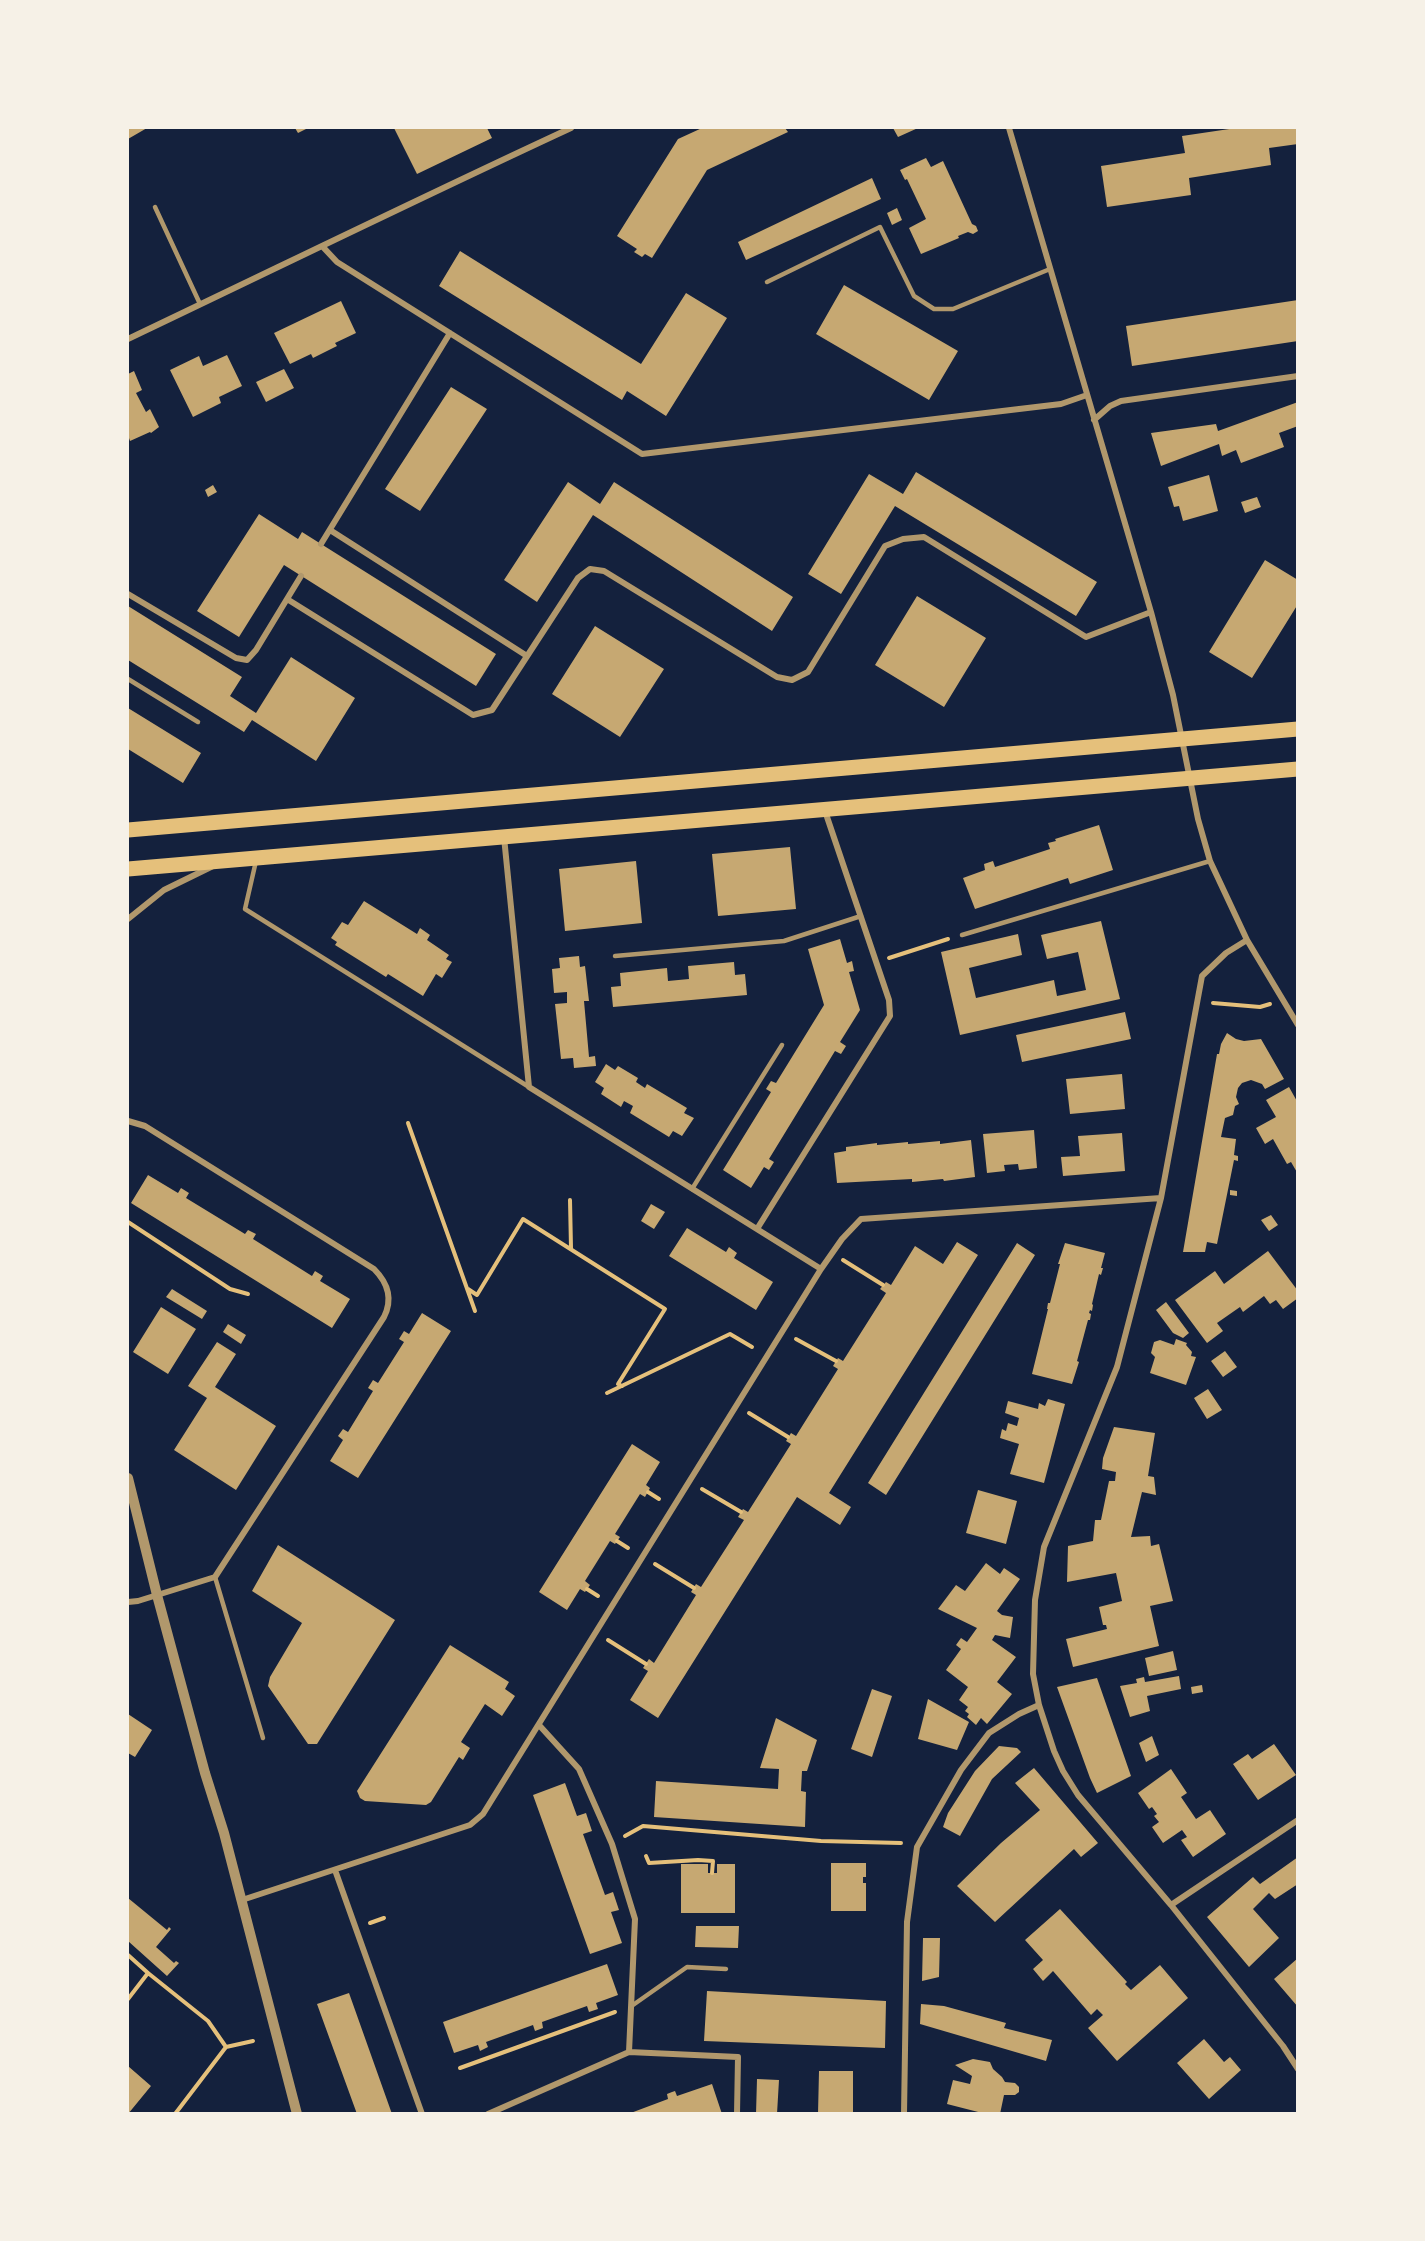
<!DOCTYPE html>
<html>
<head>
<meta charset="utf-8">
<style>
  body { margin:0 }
  #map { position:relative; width:1425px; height:2241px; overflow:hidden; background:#14213d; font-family:"Golos Text",sans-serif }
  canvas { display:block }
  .frame { position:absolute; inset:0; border:129px solid #f6f1e7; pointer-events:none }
</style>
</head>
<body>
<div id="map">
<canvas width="1425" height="2241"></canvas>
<div class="frame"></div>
</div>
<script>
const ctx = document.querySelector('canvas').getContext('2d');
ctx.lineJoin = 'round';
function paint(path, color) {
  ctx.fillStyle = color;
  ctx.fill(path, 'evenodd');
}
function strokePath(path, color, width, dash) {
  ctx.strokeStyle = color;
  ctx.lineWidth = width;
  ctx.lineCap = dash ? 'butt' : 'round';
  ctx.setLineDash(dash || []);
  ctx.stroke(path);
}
paint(new Path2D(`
  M128,128H147L128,139Z
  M295,128H308L298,133Z
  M394,128H487L492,138L417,174Z
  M702,128H785L788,132L707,170L652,258L645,254L642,257L634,252L637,249L617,236L678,139Z
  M893,128H918L898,137Z
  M1236,128H1298V144L1269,148L1271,165L1189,178L1191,195L1107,207L1101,166L1185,153L1182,136Z
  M926,158L931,167L943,161L972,224L976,226L978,231L973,234L968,232L958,236L959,238L921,254L909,228L926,219L907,179L905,180L900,170Z
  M872,178L881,199L746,260L738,242Z
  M897,208L902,220L892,225L887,213Z
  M460,251L641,364L686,293L727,318L666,416L627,391L622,400L439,286Z
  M844,285L958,351L929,400L816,334Z
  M1298,300V341L1132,366L1126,326Z
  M341,301L356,333L335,343L337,346L313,358L311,354L290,364L274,333Z
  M227,355L242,386L219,397L221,403L193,417L170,370L199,356L203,366Z
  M284,369L294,388L266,402L256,382Z
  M134,371L142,390L136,393L146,412L150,409L159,427L151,433L150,432L130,441L128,435V374Z
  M451,387L487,409L420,511L385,489Z
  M1298,402V426L1279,433L1284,447L1241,463L1236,450L1222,456L1219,444L1161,466L1151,433L1216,424L1218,431Z
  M916,472L1097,582L1076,616L895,506L841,594L808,574L869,474L903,494Z
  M1209,475L1218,511L1183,521L1179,506L1174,507L1168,487Z
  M568,482L600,504L614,482L793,597L772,631L593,515L537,602L504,580Z
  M213,485L217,492L208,497L205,490Z
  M1257,497L1261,507L1245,513L1241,502Z
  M259,514L298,539L302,532L496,654L476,686L284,565L239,637L197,611Z
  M1265,560L1298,580V604L1252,678L1209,652Z
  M917,596L986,638L944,707L875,665Z
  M128,606L242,677L230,696L256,713L291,657L355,698L316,761L252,720L244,732L128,660Z
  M595,626L664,669L620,737L552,694Z
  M128,708L201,753L183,783L128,749Z
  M1099,825L1113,870L1070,884L1068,878L975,909L963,878L985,870L984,864L993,861L995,867L1050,849L1048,843L1056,841L1055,839Z
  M790,847L796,909L718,916L712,854Z
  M636,861L642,923L565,931L559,869Z
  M364,901L417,934L420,928L430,935L427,940L449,955L446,959L452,962L442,978L436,974L423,996L388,974L386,977L335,945L337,942L331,938L342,922L348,925Z
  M1101,921L1120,999L960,1035L941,952L1018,934L1022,955L969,968L976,998L1054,980L1057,996L1086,990L1078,952L1047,959L1041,935Z
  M840,939L847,963L852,961L854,971L849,972L860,1010L840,1042L846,1046L841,1054L835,1051L769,1159L774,1162L769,1170L764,1167L751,1188L723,1170L771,1092L766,1089L771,1081L776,1083L824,1005L808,949Z
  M579,956L580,967L585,966L589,1001H584L589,1057L595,1056L596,1066L574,1068L573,1058L561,1059L555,1004L567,1003V992L554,993L552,969L560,968L559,958Z
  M734,962L735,975L745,974L747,995L613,1007L611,987L621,986L620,973L667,968L668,981L689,979L688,966Z
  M1125,1012L1131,1039L1022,1062L1016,1035Z
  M1227,1033L1236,1039L1244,1041L1261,1039L1284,1079L1265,1089L1262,1084L1251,1080L1242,1083L1238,1088L1236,1097L1239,1104L1235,1106L1233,1115L1225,1118L1221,1137L1236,1139L1234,1155L1238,1156V1161L1234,1160L1217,1244L1207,1242L1205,1252H1183L1217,1054H1219L1221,1044Z
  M606,1064L615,1070L618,1066L638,1078L636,1082L645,1088L647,1084L687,1108L684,1113L694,1118L682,1136L673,1131L669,1137L630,1113L633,1106L624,1101L621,1107L601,1094L604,1088L595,1082Z
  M1122,1074L1125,1109L1070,1114L1066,1079Z
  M1289,1087L1298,1103V1174L1291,1162L1287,1164L1273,1139L1265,1144L1256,1128L1276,1117L1266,1100Z
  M1034,1130L1037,1168L1019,1170L1018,1164L1004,1165L1005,1171L987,1173L983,1134Z
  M1122,1133L1125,1171L1063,1176L1061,1157L1080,1156L1078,1136Z
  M971,1140L975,1177L944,1181L943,1179L912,1182V1179L837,1183L834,1153L846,1151V1147L877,1143V1145L908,1142V1144L940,1141V1144Z
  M148,1175L178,1193L181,1188L189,1193L186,1198L245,1234L248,1230L256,1234L253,1239L312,1276L315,1271L323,1276L320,1281L350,1299L332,1328L131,1203Z
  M1230,1190L1237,1191V1196L1230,1195Z
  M651,1204L665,1212L654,1229L641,1221Z
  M1271,1215L1278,1225L1269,1231L1261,1220Z
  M687,1228L726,1252L729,1247L737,1253L734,1258L773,1282L756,1310L669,1256Z
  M957,1242L978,1255L829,1493L851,1507L840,1525L797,1497L658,1718L630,1700L648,1671L643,1668L649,1659L654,1663L696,1595L691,1592L696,1584L701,1587L744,1520L738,1517L743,1509L748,1512L791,1444L786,1441L791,1433L796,1436L838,1369L833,1366L838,1358L843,1361L886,1293L880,1289L886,1282L891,1285L915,1246L943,1264Z
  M1017,1243L1035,1255L886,1495L868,1483Z
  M1065,1243L1105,1253L1101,1268H1103L1101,1275L1099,1274L1092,1304L1093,1305L1092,1311L1090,1310L1089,1313L1091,1314L1090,1320H1088L1077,1361L1079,1362L1072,1384L1032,1374L1048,1309H1047L1048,1303H1050L1060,1264H1058Z
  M1268,1251L1298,1291V1298L1283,1309L1276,1300L1270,1304L1264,1296L1243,1312L1240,1307L1217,1323L1223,1331L1207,1343L1175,1300L1215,1271L1224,1284Z
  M172,1289L207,1311L202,1319L166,1297Z
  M1166,1302L1189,1333L1183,1338L1173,1333L1156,1310Z
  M161,1307L196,1329L168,1374L133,1352Z
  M422,1313L451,1331L358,1478L330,1461L343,1440L338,1436L343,1429L348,1432L373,1391L368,1388L373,1380L378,1383L404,1342L399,1339L404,1331L409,1334Z
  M228,1324L246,1335L241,1344L223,1332Z
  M1176,1339L1187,1343L1186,1345L1192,1352L1191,1356L1196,1357L1186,1385L1150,1373L1155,1357L1151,1353L1154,1342L1160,1340L1174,1345Z
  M217,1342L236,1354L215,1387L276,1426L236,1490L174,1450L207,1398L188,1386Z
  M1225,1351L1237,1367L1223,1377L1211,1361Z
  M1208,1389L1222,1410L1207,1419L1194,1398Z
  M1048,1399L1065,1404L1044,1483L1010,1474L1019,1444L1000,1438L1002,1429L1006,1431L1008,1423L1017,1426L1019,1418L1005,1413L1008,1401L1038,1409L1039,1403L1045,1406Z
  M1114,1427L1155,1433L1148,1476L1154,1477L1156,1495L1142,1492L1131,1537L1150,1536L1151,1546L1159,1544L1173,1601L1150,1606L1159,1646L1073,1667L1066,1639L1107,1629L1106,1625H1103L1099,1607L1122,1601L1116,1573L1067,1582L1068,1546L1093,1541L1095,1520H1101L1109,1481H1115L1116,1472L1102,1469L1103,1458Z
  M632,1444L660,1462L646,1485L650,1488L645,1497L640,1494L615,1534L620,1537L615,1544L610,1541L585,1581L590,1585L585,1592L580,1589L567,1610L539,1592Z
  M978,1490L1017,1501L1006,1544L966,1533Z
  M278,1545L395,1620L317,1744H308L268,1686L270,1677L302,1623L252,1591Z
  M986,1563L1000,1574L1004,1568L1020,1579L997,1611L1002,1615L1013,1617L1010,1638L995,1635L992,1640L1016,1657L997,1682L1012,1694L987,1724L981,1718L976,1725L967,1717L969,1714L965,1711L968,1707L959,1700L968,1687L946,1670L961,1649L956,1645L961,1638L967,1642L977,1628L938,1609L956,1585L965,1591Z
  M450,1645L509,1682L505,1689L515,1696L502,1716L485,1704L461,1742L470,1748L463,1760L459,1757L431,1802L426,1805L365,1801L360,1798L357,1791Z
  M1173,1651L1177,1670L1149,1676L1145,1658Z
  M1179,1676L1181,1689L1147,1696L1150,1711L1130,1717L1120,1686L1137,1683L1136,1679L1144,1677L1145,1682Z
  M1097,1678L1131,1776L1097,1793L1090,1778L1057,1687Z
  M1202,1685L1203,1692L1192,1694L1191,1687Z
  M872,1689L892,1696L872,1757L851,1749Z
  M928,1699L969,1722L957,1750L918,1739Z
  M128,1714L152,1730L135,1757L128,1753Z
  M776,1718L817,1740L807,1771H802L801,1791L806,1792L805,1827L654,1817L656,1781L778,1789L779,1769L760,1768Z
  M1152,1736L1159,1755L1146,1762L1139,1743Z
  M1274,1744L1296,1775L1258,1800L1233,1764L1248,1754L1252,1759Z
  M999,1746L1017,1748L1021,1752L992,1779L960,1836L943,1827L948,1813L975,1771Z
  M1034,1768L1098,1843L1081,1857L1074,1849L995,1922L957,1886L1001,1843L1040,1810L1015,1783Z
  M1171,1769L1187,1793L1181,1797L1196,1819L1210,1810L1226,1834L1193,1857L1181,1840L1187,1837L1182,1830L1163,1843L1152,1827L1159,1822L1154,1816L1157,1814L1152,1807L1149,1809L1138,1793Z
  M565,1783L577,1816L586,1813L592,1831L583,1834L605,1895L613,1892L619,1910L611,1912L622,1943L590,1954L533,1795Z
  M1298,1857V1884L1275,1899L1269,1893L1253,1909L1279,1938L1249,1967L1207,1917L1253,1877L1260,1884Z
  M831,1863H866V1877H863V1883H866V1911H831Z
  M681,1864H708V1873H717V1864H735V1913H681Z
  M128,1898L167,1930L169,1927L171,1929L156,1947L174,1963L176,1961L179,1963L167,1976L128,1941Z
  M1060,1909L1127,1982L1125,1984L1131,1990L1160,1965L1188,1998L1117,2061L1088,2028L1103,2015L1097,2009L1091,2015L1053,1971L1043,1981L1033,1969L1043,1960L1025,1940Z
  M696,1926H739L738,1948L695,1947Z
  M923,1938H940L939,1977L922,1981Z
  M1298,1958V2007L1274,1979Z
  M607,1964L618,1995L596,2003L598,2009L589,2012L587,2006L542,2022L543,2028L535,2031L533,2025L486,2042L488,2047L480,2051L478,2045L454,2053L443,2022Z
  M707,1991L886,2001L885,2048L704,2041Z
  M349,1993L392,2114H357L317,2004Z
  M921,2004L944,2006L1006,2023L1004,2028L1052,2040L1046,2061L920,2024Z
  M1204,2039L1224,2062L1230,2057L1241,2070L1209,2099L1177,2063Z
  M973,2059L990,2062L993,2069L1002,2077L1005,2082L1015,2083L1019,2087V2092L1015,2095H1004L1000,2114H986L947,2104L953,2080L970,2084L972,2076L955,2065Z
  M128,2066L151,2086L128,2114Z
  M819,2071H853V2114H818Z
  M757,2079L779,2080L777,2114H756Z
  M712,2084L722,2114H628L668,2099L667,2094L672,2092L675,2091L677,2096Z`), '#c6a872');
strokePath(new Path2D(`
  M889,958L948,939
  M1213,1003L1260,1007L1270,1004
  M408,1123L475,1311
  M570,1200L571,1248
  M128,1222L230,1289L248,1294
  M843,1260L883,1285
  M468,1289L477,1295L523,1219L665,1309L618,1384L622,1386
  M796,1339L836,1361
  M607,1393L730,1334L752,1347
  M749,1413L788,1437
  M702,1489L741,1512
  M648,1492L659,1499
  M617,1541L628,1548
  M655,1564L694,1588
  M587,1589L598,1596
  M608,1640L646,1664
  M625,1836L643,1826L821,1841L901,1843
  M646,1856L649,1863L698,1860L713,1861L712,1873
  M370,1923L384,1918
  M128,1955L148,1973
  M128,1999L148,1973L208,2021L226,2047
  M460,2068L615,2012
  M175,2114L226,2047L253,2041`), '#e5c07b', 4);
strokePath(new Path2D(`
  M155,207L200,304
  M767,282L880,227L914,296L934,309H953L1050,269
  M128,679L198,722
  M256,861L245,909L529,1087
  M962,935L1210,861
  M615,956L784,941L861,916
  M692,1189L782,1045
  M215,1577L263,1738
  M633,2005L687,1967L726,1969`), '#b1986c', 4.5);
strokePath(new Path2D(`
  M1009,128L1151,612L1173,695L1198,819L1210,861L1247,940L1298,1025
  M322,246L337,262L642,454L1061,404L1087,395
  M128,339C275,269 422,197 571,128
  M1094,420L1110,406L1121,401L1298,376
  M330,530L527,656
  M321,544L450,333
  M128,594L236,658L247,660L256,650L287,599L473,715L492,710L578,578L590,569L604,571L777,677L792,680L808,672L885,546L903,539L924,537L1086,637L1151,612
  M287,599L301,576
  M504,837L529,1087L821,1269
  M128,919L164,890L213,866
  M1247,940L1226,953L1202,976L1161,1198L1117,1367L1044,1547L1035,1600L1033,1674L1039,1705L1054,1751L1063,1771L1078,1795L1171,1905L1283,2046L1298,2069
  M128,1121L145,1126L374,1269C388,1283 393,1299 384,1317L215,1577L138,1601L128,1602
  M757,1229L890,1016L889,1000L825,811
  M539,1725L579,1769L612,1844L635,1919L629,2052
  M335,1870L422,2114
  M242,1900L470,1825L483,1814L821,1269L842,1239L861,1219L1161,1198
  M1171,1905L1298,1820
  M488,2114L629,2052L738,2057L737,2114
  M904,2114L907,1922L917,1847L961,1770L989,1733L1019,1714L1039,1705`), '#b1986c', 6);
strokePath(new Path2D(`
  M128,1478L157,1595L205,1773L224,1833L297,2114`), '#b1986c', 10);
strokePath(new Path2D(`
  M128,830L1298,729
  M128,869L1298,769`), '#e5c07b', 15);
</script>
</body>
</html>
